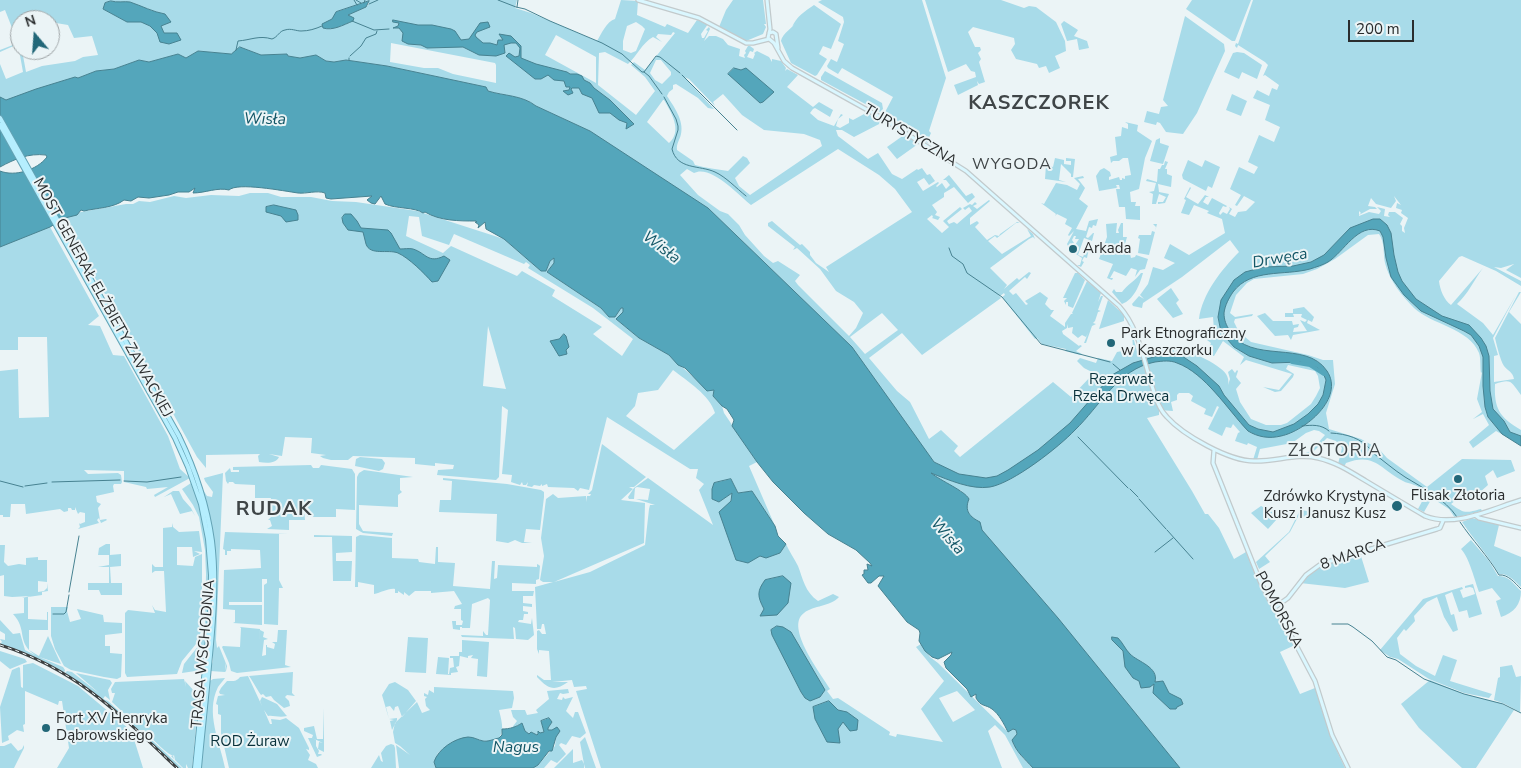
<!DOCTYPE html>
<html>
<head>
<meta charset="utf-8">
<style>
  body { margin:0 }
  #map { position:relative; width:1521px; height:768px; overflow:hidden; background:#ebf4f6; font-family:"Nunito Sans",sans-serif }
  canvas { display:block }
  .north { position:absolute; left:10px; top:10px; width:50px; height:50px; box-sizing:border-box; background:#ebf4f6; border:1px solid #9ea4a6; border-radius:50%; rotate:342deg; font-size:14px; font-weight:700; line-height:20px; text-align:center; color:#2a2d2e }
  .north::after { content:''; display:block; margin:auto; width:18px; height:22px; background:#226778; clip-path:polygon(50% 0,100% 100%,50% 72%,0 100%) }
  .scale { position:absolute; left:1348px; top:20px; width:66px; height:22px; box-sizing:border-box; border:2px solid #2a2d2e; border-top:0; padding-left:6px; font-size:15px; line-height:18px; white-space:nowrap; color:#2a2d2e; -webkit-text-stroke:4px #ebf4f6; paint-order:stroke }
</style>
</head>
<body>
<div id="map">
<canvas width="1521" height="768"></canvas>
<div class="north">N</div>
<div class="scale">200 m</div>
</div>
<script>
const ctx = document.querySelector('canvas').getContext('2d');
ctx.lineJoin = 'round';
function paint(path, color) {
  ctx.fillStyle = color;
  ctx.fill(path, 'evenodd');
}
function strokePath(path, color, width, dash) {
  ctx.strokeStyle = color;
  ctx.lineWidth = width;
  ctx.lineCap = dash ? 'butt' : 'round';
  ctx.setLineDash(dash || []);
  ctx.stroke(path);
}
function write(font, color, halo, rows, align = 'center') {
  ctx.font = font + ' "Nunito Sans",sans-serif';
  ctx.lineWidth = 4;
  ctx.setLineDash([]);
  ctx.textBaseline = 'middle';
  ctx.strokeStyle = halo;
  ctx.fillStyle = color;
  for (const [text, x, y, turn = 0] of rows) {
    ctx.save();
    ctx.translate(x, y);
    ctx.rotate((+turn || 0) * Math.PI / 180);
    ctx.textAlign = isNaN(turn) ? turn : align;
    if (halo) ctx.strokeText(text, 0, 0);
    ctx.fillText(text, 0, 0);
    ctx.restore();
  }
}
paint(new Path2D(`
  M0,0H517L515,8L531,13L597,41C601,34 607,21 615,19L621,0L638,1L637,15L665,27L667,24L688,33L697,20L708,24L701,34L702,38H704L708,31L706,30L709,27L710,29L704,41L709,36H716L723,39L728,45L740,49L739,56L745,58L744,55L746,53L745,51L748,46H750L754,49L753,52L750,51L747,57L753,59L755,54L754,53L757,51L769,57L772,62V59L781,61L786,68L785,71L787,69L798,75L787,87L813,107L819,102L833,110L830,117L815,108L813,109L810,113L818,120L834,126L841,114L843,115L838,119L836,126L840,128L849,123V118L853,120L866,113L883,122L854,137L842,130H836L838,136L868,159L878,153L892,174L902,179L917,169L918,170L922,168L927,175L930,174L935,181L929,185L924,178L917,182L923,191L938,182L939,183L936,186L937,187L942,183L946,189L950,185L946,180H943L949,175L966,196L972,193L975,197L968,203L954,187L944,193V197L932,205L937,212L935,215L940,217L938,220L932,218L933,217L932,215L927,219L942,233L949,227L943,221L960,207L962,209L947,221L949,224L954,222L957,224L972,211L969,207L965,210L963,208L970,204L972,205L975,202L977,204L973,206L977,209L989,200L990,201L970,218V225L977,221L979,223L975,227L987,240L995,235L999,236L1000,234L1017,222L1020,223H1016L997,238L995,236L988,241L1002,254L1031,236L1027,229L1033,234L1035,239L1033,237L1029,239L990,268L1007,285L1004,289L1017,278L1019,280L1029,272L1031,273L1027,279L1025,277L1009,291L1013,295L1016,293L1026,305L1028,304L1025,301L1040,292L1048,298L1045,304L1051,310H1054L1050,316L1065,327V323L1071,314H1073L1072,313L1087,281L1101,293L1098,302L1101,296H1103L1098,310L1101,311L1098,312L1095,321L1093,323L1096,324L1092,326L1086,343H1084L1088,333L1086,337L1082,335L1078,338L1072,333L1073,327L1068,328V324L1067,328L1062,331L1063,334L1079,346L1080,345L1082,346L1076,351L1082,354L1080,355L1065,351L1066,349L1042,344L1037,338L1035,339L1002,297L1005,295L1004,293L1000,296L997,293L1001,298L922,355L902,333L869,358L897,391L910,402L929,439L941,430L958,446L954,451L960,457L1053,382L1071,397L1094,373L1084,368L1077,361L1080,358L1096,363L1098,358L1112,361L1117,352L1133,349L1132,333L1138,355C1149,353 1162,346 1173,347C1185,348 1220,364 1226,374C1228,377 1229,381 1228,385L1230,379L1228,372L1232,369L1235,373L1237,370L1238,371L1236,377L1241,383L1236,389L1240,402L1251,419L1266,425H1281L1287,423L1311,404L1316,396L1320,388L1318,376L1315,371L1288,365L1286,369L1294,374L1293,377L1281,391L1275,392L1263,387L1279,390L1292,374L1246,360L1240,365L1244,357L1223,341L1214,356L1207,354L1211,343L1203,337L1207,333L1214,330L1213,317L1199,319C1202,294 1222,269 1239,252L1230,240L1182,277L1143,303L1142,308L1133,306L1132,304L1139,296L1144,299L1140,295L1148,284L1153,267L1163,270L1175,263L1164,258L1170,244L1189,255L1225,233L1222,219L1207,213L1209,211L1194,205L1189,215L1181,213L1186,200L1184,199L1190,187L1191,188L1186,197L1198,204L1205,195L1209,197H1206L1203,202L1208,205L1212,198L1227,206L1226,207L1223,206L1219,213L1220,215L1223,212L1227,214L1230,209L1229,207L1232,209L1229,214L1235,217L1238,212L1246,211L1255,202L1244,196L1237,206L1235,205L1241,195L1230,189L1239,167L1254,174L1258,167L1248,162L1259,135L1274,142L1280,127L1265,120L1270,105L1253,98L1257,90L1269,96L1272,88L1277,90L1279,85L1265,75L1263,76L1268,65L1265,62L1238,45L1237,48L1235,46L1236,43L1238,44L1253,0H1521V278L1506,270L1514,264L1501,268L1494,267L1521,281V286L1496,271L1462,256L1459,257L1439,281C1440,290 1444,300 1451,305L1483,268C1474,280 1468,294 1457,304L1483,323L1493,335L1516,295L1493,338L1498,355L1494,356V382L1514,379C1513,372 1508,371 1504,366C1500,360 1497,346 1495,338L1519,292H1521L1509,312L1521,324V395C1511,382 1512,378 1495,384C1494,408 1499,417 1521,430V445L1496,431L1473,448L1469,442L1489,425L1483,414L1473,419L1482,412L1477,399L1482,372L1481,373C1480,367 1481,359 1479,353C1469,328 1432,325 1414,308C1402,296 1389,280 1385,263C1383,254 1385,242 1379,234L1368,235L1335,259L1317,269L1303,274L1254,279L1247,283L1236,295L1230,313L1235,317L1253,314L1252,316L1235,319L1234,322L1239,332L1251,342L1308,355L1323,360H1333L1335,384L1326,413L1329,429L1361,439L1379,449L1387,458L1427,487L1462,459L1511,460L1515,471L1497,478L1493,470L1485,476L1488,485L1471,500L1465,493L1451,504C1465,514 1465,513 1481,509L1482,511L1455,518L1449,509L1432,498L1424,512L1418,509L1426,494C1423,491 1419,486 1414,485C1410,483 1406,483 1403,481C1381,470 1375,452 1346,463L1344,467L1338,464L1342,448L1336,441L1327,438L1310,455L1303,454L1311,451L1325,435L1319,431L1314,430L1306,433L1292,443L1260,449L1257,460H1253L1257,447L1248,443L1247,445L1235,441L1238,433L1240,432L1233,424L1231,428L1226,427L1222,436L1208,429L1219,407L1217,406L1212,417L1204,414L1206,409L1191,401L1193,396L1189,393H1179L1177,395V400L1171,402L1173,411L1159,410V415L1147,418L1192,491L1205,514H1208L1219,528L1234,559L1246,552L1260,586L1295,645L1280,652L1300,694L1315,688L1331,738L1345,768H1113L928,521L962,491L951,487L929,472L946,478L938,464L934,462L590,131L536,106C522,95 504,96 488,91L485,87L387,66L346,60L334,62L326,61L316,55L300,58L288,56L287,54L261,55L241,47L231,54L198,51L186,58L178,54L149,62L139,60L114,69L96,71L78,78L75,77L4,101L0,97V64L6,79L23,72L18,44L0,52V50L18,43L5,10L0,12ZM111,1C117,3 125,1 130,2C142,6 153,12 165,14L161,26L164,33H177H157L150,26L141,22H127L103,9ZM369,1V4L366,7L348,15L352,21C345,25 337,28 328,29L322,25L332,19L344,9L351,8ZM20,20H50V22L68,25L74,38L92,36L98,55L83,57L75,61L42,66L26,72L22,50H20ZM636,22L642,26L645,29L636,51L631,53L623,50V41L627,26ZM673,32L675,33L645,70L634,62L631,65L645,77L655,91L636,115L598,85L599,53L605,52L628,64C637,56 642,43 653,37L662,42L656,37L658,34L671,35ZM556,35L596,57V83L545,55ZM391,43L495,63L496,65V83L453,74L438,68H424L390,62ZM656,60H661L671,72V75L662,84L655,80L650,73ZM684,77L689,79L715,106L713,102L723,94L742,115L764,130L804,134L820,140L822,146L750,195L739,186L735,178L750,163L747,158L743,156L728,171C717,169 706,168 695,165L693,161L677,150C676,143 680,140 681,134C684,120 674,107 667,96L669,92L673,89V85L676,84L698,98L708,108L714,109ZM663,100H664C671,112 683,131 669,143L647,122ZM838,149L879,175L895,189L912,212L826,267L829,272L816,263L810,255V252L802,244L800,245L772,221L768,223V226L795,247L793,250L797,248L820,269L836,291L854,302L863,313L856,328L849,336L798,285L795,281L800,275L778,261L773,263L764,256L745,235L739,225L728,214L720,211L698,195L680,175L687,169L694,173C710,164 739,195 751,205ZM1394,196L1401,205L1397,203L1396,208L1402,210L1401,213L1408,218L1404,228L1405,233L1402,231V226L1400,224L1403,218L1395,212H1389L1388,215L1390,217L1384,216L1385,209L1377,207L1381,211L1379,214L1369,212L1359,216V211L1361,213L1359,215L1370,209H1377L1375,207L1368,206L1371,198L1376,204L1391,208L1396,201ZM882,313L898,330L865,354L850,337Z
  M733,0H763L766,24H764L766,27L763,34L746,41L719,27L726,10Z
  M822,0H922L946,78L929,131L931,133L927,142L930,145L941,139L930,145L914,133L913,132L906,130L883,116L893,97L842,68L838,74L828,68L827,66L831,59L837,62L844,44L838,41L844,22L843,17L818,2Z
  M925,0H1001L1024,8L1029,6L1036,7L1056,22L1065,41L1066,51L1055,56L1060,68L1049,73L1046,66L1039,68L1037,64L1016,59L1011,50L1015,44L1014,38L973,27L968,32L975,47H980L981,50L978,53L981,59L979,62L985,82L979,84L977,81L978,85L958,95L954,85L976,77L975,72L971,71L966,64L948,72Z
  M1192,0H1251L1235,41H1232L1186,9Z
  M814,5L841,24L831,49L823,46L819,54L827,59L817,75L815,76L791,63L781,41C782,34 794,26 799,20L792,27C797,16 804,12 814,5Z
  M1185,16L1224,44L1225,51L1197,113L1183,134L1166,132L1160,123L1157,122L1156,125L1144,122L1147,111L1159,114L1161,107L1168,106L1163,100Z
  M1064,21L1078,30L1074,36L1087,41L1089,48L1079,50L1077,39L1067,41L1061,24Z
  M1237,52L1244,53L1262,65L1257,79L1242,72L1239,79L1224,72L1233,53Z
  M825,71L882,103L883,109L880,112L821,80V77Z
  M1232,94L1247,101L1241,116L1226,110Z
  M1125,122L1138,125L1137,131L1152,141L1145,158L1139,189L1130,192L1131,202H1136L1135,206H1140V220L1126,219L1125,207H1119L1116,189H1120L1119,185H1116L1117,187L1119,186L1116,188L1099,191L1096,176L1100,170L1104,168L1110,172L1111,176L1109,177V180L1119,177L1120,180H1122V178L1125,179V176L1131,175L1128,158H1123L1119,161H1113L1111,163L1110,157L1117,155L1115,137L1121,136L1122,127L1128,129V124Z
  M900,131L918,144L897,159L887,147L904,135Z
  M1160,138V143L1169,146L1163,164L1150,161L1156,140Z
  M1055,158L1064,160V164L1071,165V161H1066V158L1075,159L1073,177H1071V174L1061,164L1059,180L1066,182L1045,179L1046,165L1053,167Z
  M1188,160L1202,167L1205,160L1220,167L1212,188L1208,186L1206,191L1183,179L1182,175Z
  M1165,161L1168,162L1165,169H1167V174L1172,176L1171,187L1158,184L1159,192L1169,194L1165,203L1158,204V202H1163L1166,197L1159,194L1156,204H1152L1153,194L1149,192L1154,191L1156,183L1146,181L1147,179L1157,182L1158,169H1160L1162,165H1164Z
  M1083,176L1084,178L1078,179L1085,188L1079,199L1088,206L1076,229L1086,231L1089,221L1098,219L1096,226L1093,225L1092,228L1089,227L1086,237L1088,238L1093,233H1094L1092,241L1084,238L1078,255L1083,257L1087,247L1089,248L1087,258L1084,257L1082,261L1084,262L1081,267L1077,265H1080L1082,258L1076,254L1079,247L1075,245L1079,239H1075L1076,236H1074L1072,240L1074,243L1072,245L1070,243L1068,246L1067,244L1074,231L1069,236L1068,235L1072,228L1065,224L1067,219L1057,214L1055,216L1056,214L1041,203L1044,204L1056,183L1067,185L1077,190L1080,184L1074,178Z
  M250,193H268L281,197H311L332,201L356,202L417,211L504,239L541,271H546L550,261L554,258V263L547,272L601,308L609,317H615L621,308H623V312L617,318V320L639,338L669,355L692,376L715,391L713,396L722,406L724,413L757,462L749,466L775,526L752,491L738,493L731,479L712,499L719,502L733,492L731,501L761,556L780,553L786,544C789,551 794,558 798,566C803,579 805,592 818,601L833,594L839,597C830,607 814,605 804,613C784,627 822,675 830,689L827,691L833,699L838,698L890,732L889,735L896,737L897,734L943,742L921,709L944,681L916,647L921,644L930,657L938,663L1008,732L1013,729L1016,730L1017,734L1013,744L1022,757L1033,768H1023L1005,735L995,725L988,731L1002,768H601L576,691L587,689L586,686L574,687L572,680L552,682H568C555,691 549,690 537,677V671V675L544,680H551L549,651L539,650V654L537,649V631L539,630L542,634H546L544,624H542L541,629H537L535,587L553,582H543L540,580L544,556L541,538L546,499L553,494L558,498L586,496L587,502V496H590L591,494H588L592,490L602,444L646,477L634,487H629L633,489L621,500L645,503L644,543L554,582L590,572L645,545L649,509L650,505H655L636,499L648,500L650,489L637,487L635,488L634,499H629L628,497L634,488L648,478L713,525L699,490L704,484L696,478L698,469H690L607,417L589,490L580,488L578,491L574,488L548,487L547,484L542,486V484L540,486L534,485L532,487L527,486L528,482L526,485H523L522,482L520,485L511,482L512,475L502,474L508,410L502,406L499,477L496,480L437,475L438,470L453,469L454,465L435,463V466L415,464V458L353,456L348,460H331L323,458L320,456L326,455L311,453L312,438L285,437L282,456L269,454L279,457C276,464 266,463 259,462L258,456L260,454L206,455V468L197,457L115,308L112,294H105L73,242H75L71,235L70,236L62,222L65,221V218L81,212L126,204H133L139,201L150,202L174,196L186,198L211,195L239,196ZM409,216L419,217L422,236L449,245L454,234L524,264L526,262L530,265L528,268L593,308L633,339L622,356L593,334L602,327L552,296L555,290L522,271L517,276L451,246L443,253L406,236ZM488,326L506,389L483,386ZM673,370C687,381 710,395 715,413L674,450L626,416L635,406L638,393L658,390ZM957,691L975,710L953,722L939,698Z
  M1117,223L1116,233H1119L1118,230L1121,223H1123V237H1127L1123,251L1130,254L1131,258L1135,257L1136,255L1148,259L1145,269L1140,270L1135,277L1137,270L1131,268L1126,276L1114,271L1110,278H1113L1112,280L1107,278L1113,264L1099,259L1107,237L1106,224Z
  M1153,224H1157L1149,255L1138,253L1140,239L1138,238L1139,235H1151L1152,231L1155,232L1156,227Z
  M50,227L99,316L88,325L100,326L113,355L124,356L168,436L180,469L190,478L155,497L154,495L168,487L147,489L146,487L124,482V471L84,470L88,474L118,473L121,475L122,482L121,484H114L113,486L114,492L96,496L97,502L101,504L98,508L100,520L106,519L107,520L101,523L99,518L97,520L99,523L78,529L80,527L79,523L80,524L85,522V513L80,512L78,514L75,507V510H72L71,508H68V511L64,512L60,509L26,514L25,504H11L10,517H3V515H0V371L18,369L19,418L49,417L47,337H18V350H0V247Z
  M1075,273H1078L1085,280L1073,308L1068,306V302H1066V305L1064,301L1067,298H1063Z
  M1141,273H1143C1140,284 1134,300 1122,304L1112,292L1114,289L1116,292H1122C1128,284 1135,281 1141,273Z
  M1171,288L1179,300L1176,303L1183,314L1173,318L1157,299Z
  M1108,300L1124,315V321L1099,329Z
  M1304,307L1314,317L1312,322L1308,320L1307,323L1320,330L1293,335L1291,340L1288,335L1275,336L1257,316L1265,313L1273,321H1292L1293,325L1299,324L1298,327L1294,328L1293,332L1307,331L1300,320L1305,322L1307,320L1301,317L1302,314H1293L1294,317H1285V313H1293V309Z
  M360,457L382,459L385,463L383,469L379,471L355,466L356,459Z
  M311,465L313,468H319L321,465L352,469L355,474V510L336,509V517H307V513L310,510L307,507L304,510L305,520H289V530L267,529L272,526L270,520H268L271,517L268,510L271,498H255V485L235,484L233,482H229L228,484L226,481L225,473L230,468L231,472H239V470H233V467Z
  M364,470L413,477L400,478V490L402,492L398,495V507L359,505V524L363,531L393,533L392,536L363,533L356,529L357,477L359,473Z
  M223,473L216,640L217,648L219,646L227,666V671L225,662L226,671L225,672L210,671L212,661L213,664C211,634 219,600 215,568C213,541 205,512 200,485L207,496L212,497L213,492L205,481L204,478Z
  M443,478L507,484L541,490L544,492V497L540,530L526,529L524,542L532,543H522L515,540L508,543L496,541L497,514L439,512L440,500H451L452,481L443,480Z
  M191,483L193,489L195,490C207,531 211,571 209,612C208,632 204,651 202,670L182,673L184,664L199,645L205,629L206,574L205,550L199,517L193,505L182,489Z
  M173,491H179L183,499L191,508L195,516L192,511L180,514L171,494L164,497Z
  M1261,506L1271,511L1277,518L1284,509H1286L1268,529L1251,513Z
  M1300,510L1329,514L1328,516L1327,514L1320,513L1315,520L1299,515L1290,532L1265,556L1270,562L1259,569L1256,562L1289,532Z
  M1472,518L1499,525L1494,546L1521,557V587C1515,581 1508,573 1499,574C1488,555 1474,540 1462,522Z
  M172,523L173,527L179,532L199,531L202,552L194,551L200,554L193,557L192,547H177V565L193,566L195,557L202,554V629L196,644L182,661L177,674L127,677L125,673V613L128,610L155,613L152,605L155,610L166,612L164,571H155L152,573V564L155,567H163V528L172,527Z
  M225,532L288,534H279V580L283,588H279L278,625L264,624V585L267,583V579H262V602H229V605H262V625L233,623L235,622V610L223,609L224,570L261,568L260,550L231,549V551H227V555H225V550L223,549Z
  M314,535L352,536V552L336,553V561H352L351,581H333L332,537H314Z
  M360,535L392,538V558L418,559L419,562L435,564L436,547H438V562L455,563L453,586L490,589L492,561H495L494,579L497,578L498,565L537,567V564L539,565L540,566L539,579L536,580V584L512,583V591H534L533,596H523V603L532,604V607L523,606V611L528,612V614H524L523,620H519L518,622L531,624L532,618L534,635L528,640L516,639L515,628L513,627L514,639L462,637L461,635L483,636V631L486,635H488L490,600L488,598L472,604L470,628H462V627H460V630L453,629L452,621H456V625H462L463,621L461,620V609H454L455,606L462,604L454,591L431,593V591H415L409,596L404,592V595L398,591V593H395V589C388,588 381,593 374,594V585L358,582V587H355L356,537Z
  M1471,540L1489,561L1498,576C1508,575 1514,584 1521,591C1521,604 1514,613 1501,617L1496,601L1501,599L1492,588L1479,592C1475,581 1469,557 1461,549Z
  M106,544H110V555L121,554V566L110,567L111,583H122V595H101L99,590H88V583H109V567H98L109,565V555H98L99,548Z
  M0,545H5L4,562L8,566L19,564L26,565V558L38,557V560H47V582L38,581V592L44,591L47,588V583L48,591L42,592V595L28,597V619L47,620V612H48V630H29V650L39,656L48,636L61,664L39,657L63,667L65,670L64,673L43,661L0,644L2,642L0,639L5,640V634L0,631V620L13,634L20,633L25,650L35,655C16,642 28,630 13,614L24,613V598H22L30,596L12,597L4,596V575L0,576Z
  M1360,553L1369,582L1345,588L1300,583L1302,580L1324,563Z
  M1473,584L1482,614L1469,618L1467,610L1459,612L1452,592L1445,595L1451,615L1454,614L1458,630L1453,632L1444,617L1437,597L1427,602L1414,616L1415,621L1406,631L1404,629L1397,638L1400,654L1416,666L1435,676L1443,655L1457,660L1450,681L1492,694L1489,698L1464,693L1429,679L1398,659L1390,657L1380,650L1423,599L1462,587L1463,589L1460,590L1463,598L1475,594L1473,588L1470,587L1465,588V586Z
  M51,607H68L67,611L70,622L81,619L77,609L103,615L104,622L122,623V633L105,635V646H110V653L122,654L121,677L117,679L104,677L71,670L64,666L55,649L51,636Z
  M240,627L260,629L259,646L260,630L264,632L263,637L268,639L264,640L262,656L266,655V645H267V647L274,649L275,644L272,642H277L278,630H287L285,665L291,667L237,673L231,671L229,663L222,647L223,646L240,647L241,628Z
  M408,637L428,638L426,673L405,672Z
  M462,640L489,642L487,677L477,676L478,659L471,658L473,655L468,656V658L460,656L459,666L456,667L458,672L451,673V675L436,674L438,657L449,658L448,674H449L450,668L454,667L453,658H450V656H459V652H462Z
  M0,651L25,659L27,662L10,669L0,661Z
  M33,663L78,686L129,729L133,736L143,768H57L69,748L62,701H59L58,705L25,691V724L23,725L24,732L17,730L8,736L9,740L2,743L0,707L12,670L19,667L20,668L21,687L23,688V665Z
  M1512,665L1516,677L1521,676L1520,712L1505,704L1494,700L1498,678L1500,677V667Z
  M67,671L72,672L100,694L76,673L110,680L112,683L108,690L110,700L105,696L103,699L108,701L134,725L128,717L112,702L115,693H112L111,689L115,682L184,679L186,687L185,681L196,693L198,705L192,768H188L186,764V768H183L175,760L174,755L173,756L174,759L171,756H173C161,750 152,736 141,730L182,768H178C142,734 108,699 65,673Z
  M293,672L292,693L295,696L287,695L285,697L289,701L290,706L284,708L274,700L271,696L266,697L263,694L261,695C256,688 254,683 249,676Z
  M248,676L262,706L260,701L262,697L277,704L286,715L287,716C279,718 273,715 268,716L264,710L270,724H272L271,719L280,720L286,718L299,728L309,748V750L306,749L310,755L308,760L316,764L318,768H229L221,733V715L218,714V705L216,704L218,696L225,695L220,694L219,692L221,688L227,681C233,681 236,682 240,677Z
  M225,678C223,681 220,684 218,687C205,713 220,742 225,768H200L210,681L213,679Z
  M1430,680L1464,694L1500,703L1514,710L1476,768H1462L1419,728L1401,704Z
  M395,682L408,690L416,701L402,717L398,706L395,707L394,711L390,706L386,707L389,719L397,718V720L392,730L390,721L394,720L389,719L382,695L389,684Z
  M434,687L513,691L514,698L512,708L499,710C501,719 505,730 499,738L485,742L475,738L455,741L438,753L434,762L436,768H399L396,745L410,755L400,746L395,743L393,732L395,723L417,702L422,713L430,710L426,706L425,699L427,697L424,696V693L428,695L429,690L434,693Z
  M568,689L569,693L563,694L560,693L557,699L562,700L563,697L565,699L573,697L566,711L573,718L575,712H578L586,733L580,738L572,736L566,745L561,743L559,745L566,754L557,763L551,760L544,768H533L538,765L555,746L556,737L552,730H548V728L552,722L549,718L541,721L544,732L537,735L531,732L529,734L525,731L522,723L511,729L517,721L513,717L511,710H525L527,715L538,713L536,710L549,699L547,691Z
  M324,708V752L318,749L319,742L323,743L312,738L316,740V746L319,751L318,754H321L322,755L317,757L308,738H312L313,735L304,731V728L314,726L317,739H323Z
  M585,737L596,768H585L584,764V768H554L573,749V763L582,760L584,764L580,742Z
  M11,743L18,751L22,749L24,745V748L14,768H0V746H4Z
  M391,744L394,745L395,748L396,768H371L379,755L381,761L383,762L381,753L386,746Z`), '#a8dbe9');
const water = new Path2D(`
  M111,1C117,3 125,1 130,2C142,6 153,12 165,14L171,22L161,26L164,33H177L181,40L169,44L160,42L157,33L150,26L141,22H127L103,9L105,3Z
  M369,1L366,7L348,15L354,18L353,21C343,25 333,31 323,28L322,24L332,19L336,12Z
  M393,20L418,25H432L451,29L455,31L461,40L469,39L480,23L488,22L490,27L477,32L475,35L476,37L483,43H490L497,45L498,40H503L499,34L511,36L521,46V58L536,64L567,72L570,74H577L582,76L584,80L590,83L594,88L610,100L634,124L626,129L627,123L619,120L610,113H599L592,98L582,94L579,88H572L571,89L573,93L568,95L563,91L569,90L570,87H566L564,81L554,80L548,75L541,79H535L506,56L509,53L515,57L519,56L520,48L516,43H511L504,45L505,53L496,56L479,55L463,47L427,48L421,45L408,44L402,41L403,33L399,28H393L398,26L399,23L393,22Z
  M240,47L261,55L287,54L288,56L300,58L316,55L326,61L334,62L346,60L387,66L486,87L488,91C504,96 522,95 536,106L590,131L708,208L852,347L934,462L959,474L986,478L997,476L1008,470L1038,450L1070,423L1112,375L1133,363L1164,354L1182,356L1197,366L1219,386L1224,395L1249,425L1258,429L1273,432L1294,424L1308,414L1318,404L1323,395L1326,380L1323,373L1318,368L1307,364L1300,362L1272,363L1249,356L1234,347L1221,332L1218,317L1221,300L1234,280L1245,272L1264,267L1293,266L1311,262L1324,255L1350,228L1373,219H1380L1387,225L1391,233L1394,255L1398,272L1402,281L1416,299L1442,316L1469,325L1481,338L1486,346L1489,356L1490,391L1493,409L1504,421L1510,432L1521,436V446L1502,434L1488,417L1485,407L1483,386V357L1479,346L1471,335L1464,331L1421,311L1404,295L1391,277L1386,258L1383,237L1380,231C1358,222 1344,252 1328,262C1323,265 1316,267 1310,269C1284,276 1251,268 1233,292C1229,298 1225,305 1224,313C1224,320 1226,325 1230,331C1250,365 1306,339 1327,371C1345,398 1305,431 1281,436C1269,439 1258,437 1248,431C1228,410 1205,373 1177,363C1170,360 1163,361 1155,362C1118,369 1100,406 1075,430C1059,447 1013,483 990,487C971,490 949,480 931,473C941,481 965,491 969,499C964,511 970,517 980,522L982,530L1058,618L1180,768H1033C1025,759 1016,752 1012,740L1017,734L1016,730L1013,729L1008,732C1004,724 999,714 992,709C985,704 981,707 976,698V694L971,697L967,689L946,668L944,662L951,655L952,652L938,659L932,657L925,651L919,641L920,633L919,630L907,622L878,586L884,576H879L871,583H868L862,575L864,574V570H868L867,564L872,566L870,563L856,550L828,534L804,513L773,482L757,462L732,426L734,420L727,409L722,406L713,396L714,390L707,391L685,368L678,365L669,355L639,338L616,319L623,312V308H621L615,317H609L601,308L547,272L554,263V258L550,261L546,271H541L504,239L486,229L485,222L478,228L479,225L475,222H477L476,221C459,221 440,221 425,212L423,213C415,207 396,209 385,204L381,196L375,204L371,203L367,200L372,196L331,199L326,198L325,193C317,190 306,194 298,193C284,191 237,182 229,190C218,187 205,193 193,193L195,188L189,192H178L169,195L149,198L138,197L131,201L124,200C114,208 96,208 84,211L81,210L77,215L65,218L50,227L0,247V171C15,177 37,170 47,157L46,155C28,153 15,159 0,167V97L6,100L36,89L75,77L78,78L96,71L114,69L139,60L149,62L178,54L186,58L198,51L231,54Z
  M734,68L741,70L746,68L774,92L763,102L760,103L728,74Z
  M274,205L296,210L298,215V220L286,222L281,216L266,212V207Z
  M345,214H351L357,221L361,228L388,230L391,233L400,249C404,249 409,248 413,249C426,253 428,264 444,256L450,260L438,281L432,282C424,273 409,258 398,253C388,249 370,256 366,244C365,240 364,236 363,232L348,230L343,223L342,218Z
  M564,334L566,336L569,347L566,350L567,354L559,356L550,341L559,339Z
  M731,479L738,493L752,491L775,526L778,536L786,544L780,553L766,558L760,556L748,563L736,560L719,512L731,501L732,493L719,502L712,499V489L714,483Z
  M783,576L791,583L788,603L777,615L760,616L764,609C757,596 757,591 765,580Z
  M777,626L783,627L791,632L825,690L820,697L810,701L805,698L801,692L772,635L771,630Z
  M1112,637L1118,638C1123,643 1125,649 1130,654C1138,662 1159,667 1155,682L1163,681L1169,693L1181,699L1183,704L1177,707L1176,709H1170L1153,693L1154,684L1150,687L1141,688L1139,681L1133,678L1125,667L1123,651L1112,640Z
  M829,701L838,710L847,712L858,720L857,730L850,731L843,722L838,729L840,743L827,742L815,719L813,707Z
  M549,718L552,722L548,728V730H552L557,727L560,731L556,737L552,751H549L538,765L533,768H436L434,762C438,749 455,738 468,737C474,737 478,740 483,741C488,742 494,739 499,738L502,735V729C510,729 516,727 522,723L525,731L529,734L531,732L537,735L538,734V731L540,733L544,732L541,721Z`);
paint(water, '#54a6bb');
strokePath(water, '#478291', 1);
strokePath(new Path2D(`
  M354,0L357,5
  M356,0L361,3
  M498,0L516,7L525,9L550,21L602,43L622,54L642,72H644L656,56L660,57L680,73
  M364,3L365,0
  M369,4L378,0
  M517,7L518,0
  M352,21L374,30L389,29
  M236,50L238,41C251,40 259,35 272,39C278,37 279,31 285,30C291,28 296,31 301,31C309,31 315,29 322,26
  M350,56L361,46L366,38L376,34L377,31
  M349,60V58
  M644,72L649,76L662,94
  M682,75L737,130
  M664,97L676,119L678,126V130L672,149C677,170 700,165 715,172C726,177 736,188 746,196
  M949,248L952,256L963,264L967,273L1002,297L1041,344L1110,362
  M1113,364L1120,370
  M1302,426C1312,425 1321,424 1329,431
  M1331,433C1347,434 1361,438 1371,450
  M1078,437L1128,488
  M1373,453C1384,461 1394,470 1405,477C1423,488 1445,499 1457,517
  M0,481L23,487
  M124,481L147,482L181,477
  M52,482L120,480
  M25,486L47,483
  M1130,489L1138,497
  M1139,499L1166,529
  M1460,522C1472,540 1488,556 1499,575C1508,574 1515,583 1521,589
  M1167,530L1193,559
  M1155,552L1173,538
  M69,592L79,536
  M53,614H64L66,612L69,595
  M1332,624H1348L1353,627L1372,641L1387,657L1396,660L1424,679L1464,694L1503,704L1521,713`), '#478291', 1);
strokePath(new Path2D(`
  M1292,362L1310,365L1324,374`), '#54a6bb', 4);
const secondary = new Path2D(`
  M638,0L699,18L746,43H753L769,39
  M767,0L770,29L768,38L774,43L784,61L792,68L880,117L966,171L1119,306C1138,327 1143,357 1151,383C1155,395 1158,408 1167,417C1183,435 1229,461 1254,461C1275,462 1297,453 1318,458C1336,462 1351,472 1366,481C1386,493 1406,505 1425,516C1455,528 1491,509 1521,500
  M769,33L773,32L776,34L778,48
  M1214,450L1213,463L1260,581L1269,599L1285,624L1315,681L1332,735L1348,768
  M1475,515L1479,518L1521,528
  M1274,608L1288,598L1306,575L1321,564L1437,529L1440,528L1443,521`);
const primary = new Path2D(`
  M0,118L179,436C195,469 207,504 212,541C217,582 213,624 209,666C206,700 202,734 199,768
  M0,125L175,438L188,467L201,504L208,539L211,575L210,618L195,768`);
strokePath(secondary, '#c2cacc', 5.5);
strokePath(primary, '#64a3b5', 6);
strokePath(secondary, '#daf7ff', 3);
strokePath(primary, '#b5eefe', 4);
const rail = new Path2D(`
  M0,645C76,669 121,715 177,768`);
strokePath(rail, '#3d4142', 3);
strokePath(rail, '#ebf4f6', 1, [4]);
for (const [x, y, r, color] of [
  [1073,249,5,"#226778"],
  [1111,343,5,"#226778"],
  [1458,479,5,"#226778"],
  [1397,506,6,"#226778"],
  [46,728,5,"#226778"]
]) {
  const dot = new Path2D();
  dot.arc(x, y, r, 0, 2 * Math.PI);
  ctx.fillStyle = color;
  ctx.fill(dot);
  strokePath(dot, '#ebf4f6', 2);
}
write('15px', '#2a2d2e', '#ebf4f6', [
  ["TURYSTYCZNA",910,136,31],
  ["MOST GENERAŁ ELŻBIETY ZAWACKIEJ",102,298,61],
  ["8 MARCA",1353,555,-19],
  ["POMORSKA",1278,610,62],
  ["TRASA WSCHODNIA",204,654,-85]
]);
write('15px', '#2a2d2e', '#ebf4f6', [
  ["Arkada",1083,249],
  ["Park Etnograficzny",1121,334],
  ["w Kaszczorku",1121,351],
  ["Flisak Złotoria",1458,496,"center"],
  ["Zdrówko Krystyna",1386,497,"right"],
  ["Kusz i Janusz Kusz",1386,514,"right"],
  ["Fort XV Henryka",56,719],
  ["Dąbrowskiego",56,736]
], 'left');
write('15px', '#09313b', '#ebf4f6', [
  ["Rezerwat",1121,380],
  ["Rzeka Drwęca",1121,397],
  ["ROD Żuraw",250,742]
]);
write('italic 16px', '#125666', '#ebf4f6', [
  ["Wisła",265,120,1],
  ["Wisła",661,248,37],
  ["Drwęca",1280,259,-10],
  ["Wisła",947,537,49],
  ["Nagus",516,748]
]);
ctx.letterSpacing = '1px';
write('16px', '#3f4547', '#ebf4f6', [
  ["WYGODA",1012,165]
]);
ctx.letterSpacing = '0px';
ctx.letterSpacing = '1px';
write('18px', '#3f4547', '#ebf4f6', [
  ["ZŁOTORIA",1335,452]
]);
ctx.letterSpacing = '0px';
ctx.letterSpacing = '1px';
write('bold 20px', '#3f4547', '#ebf4f6', [
  ["KASZCZOREK",1039,104],
  ["RUDAK",274,510]
]);
ctx.letterSpacing = '0px';
</script>
</body>
</html>
